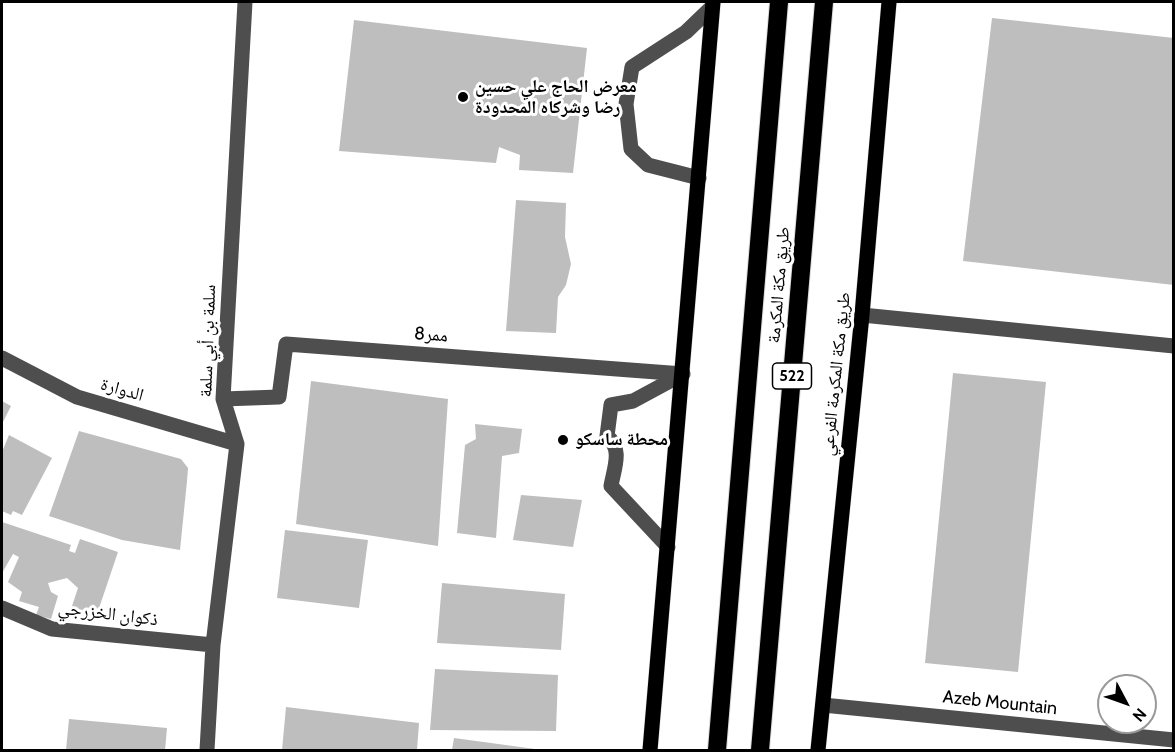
<!DOCTYPE html>
<html>
<head>
<meta charset="utf-8">
<style>
  body { margin:0 }
  #map { position:relative; width:1175px; height:752px; overflow:hidden; background:#fff; font-family:Cabin,sans-serif }
  canvas { display:block }
  .frame { position:absolute; inset:0; border:3px solid #000; pointer-events:none }
  .north { position:absolute; left:1097px; top:674px; width:60px; height:60px; box-sizing:border-box; background:#fff; border:2px solid #999; border-radius:50%; rotate:131deg; font-size:16px; font-weight:700; line-height:24px; text-align:center; color:#000 }
  .north::after { content:''; display:block; margin:auto; width:21px; height:27px; background:#000; clip-path:polygon(50% 0,100% 100%,50% 72%,0 100%) }
</style>
</head>
<body>
<div id="map">
<canvas width="1175" height="752"></canvas>
<div class="frame"></div>
<div class="north">N</div>
</div>
<script>
const ctx = document.querySelector('canvas').getContext('2d');
ctx.lineJoin = 'round';
function paint(path, color) {
  ctx.fillStyle = color;
  ctx.fill(path, 'evenodd');
}
function strokePath(path, color, width, dash) {
  ctx.strokeStyle = color;
  ctx.lineWidth = width;
  ctx.lineCap = dash ? 'butt' : 'round';
  ctx.setLineDash(dash || []);
  ctx.stroke(path);
}
function write(font, color, halo, rows, align = 'center') {
  ctx.font = font + ' Cabin,"Noto Naskh Arabic",sans-serif';
  ctx.lineWidth = 6;
  ctx.setLineDash([]);
  ctx.textBaseline = 'middle';
  ctx.strokeStyle = halo;
  ctx.fillStyle = color;
  for (const [text, x, y, turn = 0] of rows) {
    ctx.save();
    ctx.translate(x, y);
    ctx.rotate((+turn || 0) * Math.PI / 180);
    ctx.textAlign = isNaN(turn) ? turn : align;
    if (halo) ctx.strokeText(text, 0, 0);
    ctx.fillText(text, 0, 0);
    ctx.restore();
  }
}
paint(new Path2D(`
  M992,18L1174,38V285L963,261Z
  M354,20L587,48L573,173L519,170L520,155L499,147L496,163L339,151Z
  M516,200L566,203L565,237L571,264L566,285L558,297L556,333L506,331Z
  M953,373L1046,382L1018,672L925,663Z
  M311,381L448,399L438,546L296,524Z
  M2,401L11,406L2,424Z
  M475,424L522,429L519,453L502,456L496,538L457,533L465,445L476,439Z
  M79,431L181,459L188,468L187,481L180,550L122,540L49,516Z
  M9,435L52,458L22,515L13,511L11,515L2,511V452Z
  M521,495L582,500L573,547L513,540Z
  M2,522L71,545L69,551L75,553L80,539L118,552L94,623L69,615L78,588L67,578L48,583L51,592L58,596L51,619L36,615L39,607L19,601L22,592L8,582L19,557L13,554L2,573Z
  M285,530L368,540L359,608L277,598Z
  M442,583L565,594L561,650L437,643Z
  M435,669L558,675L556,731L430,730Z
  M286,707L419,723L417,750H282Z
  M69,719L167,728L165,750H66Z
  M454,738L535,749V750H452Z`), '#bebebe');
const major = new Path2D(`
  M650,750L713,2
  M818,750L862,315L889,2`);
const highway = new Path2D(`
  M717,750L779,2
  M760,750L824,2`);
strokePath(major, '#dbdbdb', 16);
strokePath(highway, '#dbdbdb', 20);
strokePath(new Path2D(`
  M699,178L648,165L631,149L626,104L632,67L686,32L712,7
  M862,315L1174,346
  M2,358L77,397L237,444
  M223,399L279,397L286,344L683,374
  M668,547L611,486C614,468 623,449 607,436L611,405L633,401L683,374
  M2,608L52,629L213,645
  M823,705L1174,740
  M207,750L213,645L237,444L223,399L245,2`), '#4e4e4e', 15);
strokePath(major, '#000', 15);
strokePath(highway, '#000', 18);
for (const [x, y, r, color] of [
  [463,97,6,"#000"],
  [563,440,6,"#000"]
]) {
  const dot = new Path2D();
  dot.arc(x, y, r, 0, 2 * Math.PI);
  ctx.fillStyle = color;
  ctx.fill(dot);
  strokePath(dot, '#fff', 2);
}
for (const [x, y, w] of [
  [792,376,39]
]) {
  const box = new Path2D();
  box.roundRect(x - w / 2, y - 13, w, 26, 4.5);
  ctx.fillStyle = '#fff';
  ctx.fill(box);
  strokePath(box, '#000', 1.5);
}
write('bold 16px', '#000', null, [
  ["522",792,376]
]);
write('bold 18px', '#000', '#fff', [
  ["معرض الحاج علي حسين",475,87],
  ["رضا وشركاه المحدودة",475,108],
  ["محطة ساسكو",575,440]
], 'left');
write('18px', '#000', '#fff', [
  ["طريق مكة المكرمة",779,285,-85],
  ["ممر8",431,335,4],
  ["سلمة بن أبي سلمة",208,341,-88],
  ["طريق مكة المكرمة الفرعي",836,374,-84],
  ["الدوارة",122,390,16],
  ["ذكوان الخزرجي",108,614,7],
  ["Azeb Mountain",1000,703,6]
]);
</script>
</body>
</html>
